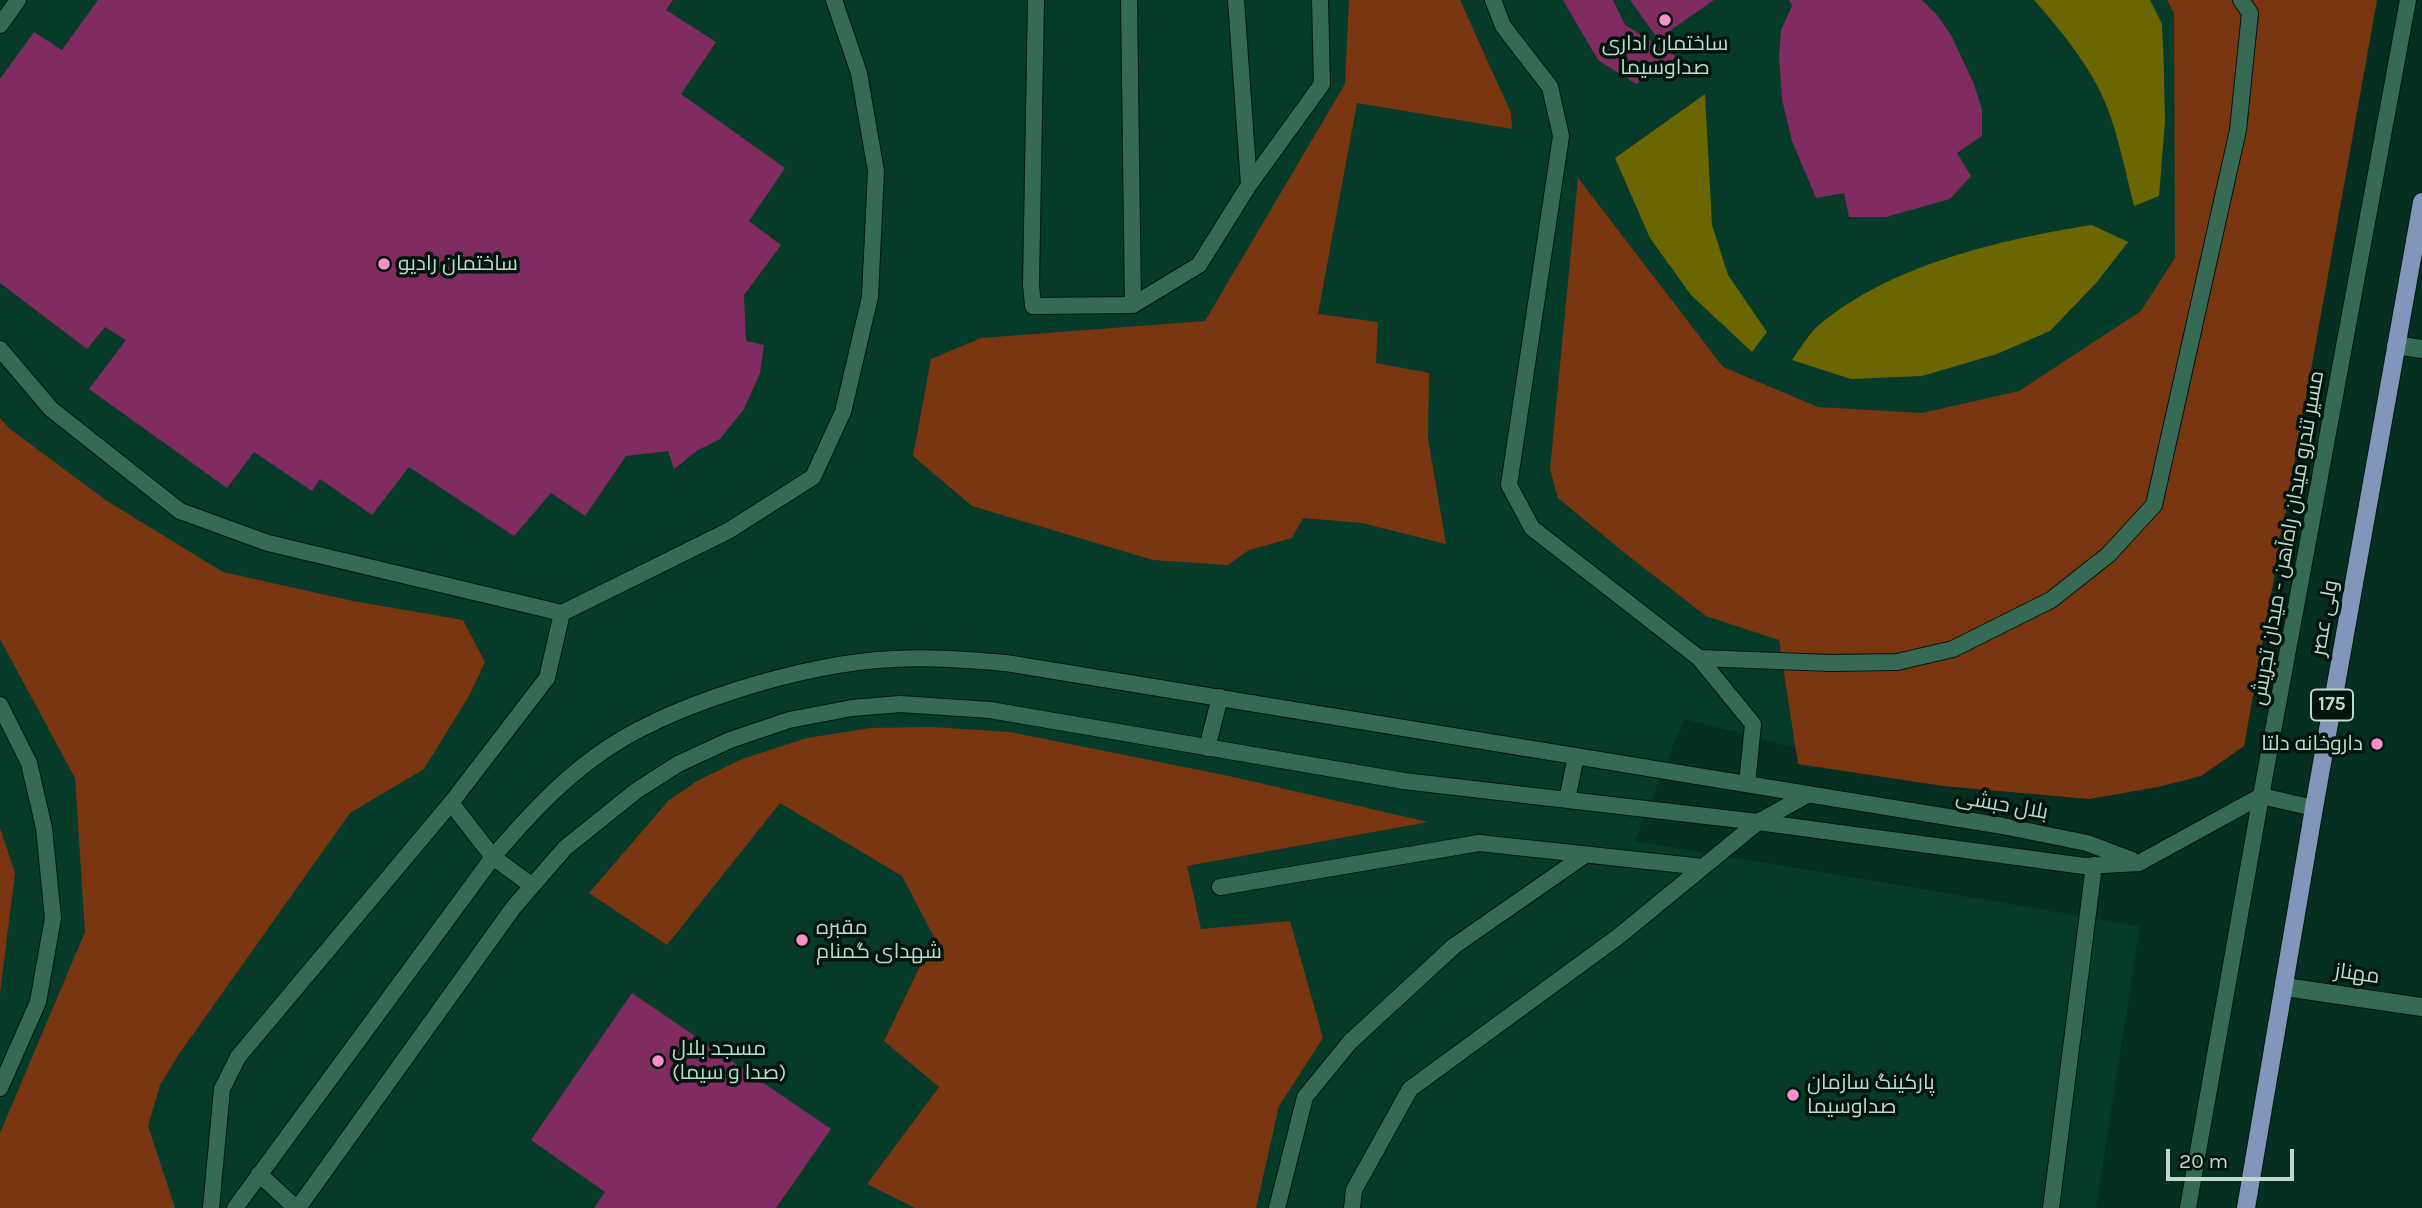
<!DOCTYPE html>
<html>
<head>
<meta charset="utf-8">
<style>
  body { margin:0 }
  #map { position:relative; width:2422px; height:1208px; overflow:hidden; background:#052f21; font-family:Karla,sans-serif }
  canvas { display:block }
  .scale { position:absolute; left:2166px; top:1149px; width:128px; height:32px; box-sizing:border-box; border:4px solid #c0dbce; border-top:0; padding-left:9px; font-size:21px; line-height:24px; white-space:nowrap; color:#c0dbce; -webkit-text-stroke:5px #01150d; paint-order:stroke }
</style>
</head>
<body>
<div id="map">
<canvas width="2422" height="1208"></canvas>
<div class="scale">20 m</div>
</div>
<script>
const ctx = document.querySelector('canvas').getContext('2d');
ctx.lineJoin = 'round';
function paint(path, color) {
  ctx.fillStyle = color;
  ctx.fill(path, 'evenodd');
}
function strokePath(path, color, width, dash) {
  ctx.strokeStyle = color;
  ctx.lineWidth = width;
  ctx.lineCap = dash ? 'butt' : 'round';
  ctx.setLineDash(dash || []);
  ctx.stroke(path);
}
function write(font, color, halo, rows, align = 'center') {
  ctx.font = font + ' Karla,Cairo,sans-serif';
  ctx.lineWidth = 7;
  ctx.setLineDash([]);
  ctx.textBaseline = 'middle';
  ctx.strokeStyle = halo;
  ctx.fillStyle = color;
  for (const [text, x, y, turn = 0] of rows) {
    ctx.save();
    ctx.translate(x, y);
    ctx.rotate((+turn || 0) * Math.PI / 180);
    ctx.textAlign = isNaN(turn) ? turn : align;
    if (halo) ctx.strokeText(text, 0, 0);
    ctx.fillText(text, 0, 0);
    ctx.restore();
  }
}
paint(new Path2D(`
  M0,0H2339L1943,786L1684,719L1635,841L2140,926L2096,1208H0Z`), '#063a29');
paint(new Path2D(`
  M1349,0H1460L1511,113L1512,129L1357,103L1318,314L1378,322L1376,363L1429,373L1428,439L1446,544L1362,523L1303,518L1292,538L1249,550L1228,565L1153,560L972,506L913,456L931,359L981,338L1205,321L1345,84Z
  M2167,0H2377L2244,746L2201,776L2158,787L2089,799L1943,786L1798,764L1779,640L1706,616L1626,554L1558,498L1550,469L1578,178L1723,367L1818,407L1922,413L2019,391L2141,311L2175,258L2174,13Z
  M0,418L10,429L107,501L223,572L353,601L463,620L485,662L470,694L424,769L350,813L179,1054L160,1085L148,1126L175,1208H0V1133L85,932L75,778L0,639Z
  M932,727L1010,732L1229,776L1428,822L1187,866L1201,929L1290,921L1323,1038L1279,1106L1256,1208H915L867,1184L939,1087L884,1041L934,937L902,876L780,803L667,945L589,893L669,800L697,781L742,759L807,738L871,728Z
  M0,828L15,873L0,993Z`), '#7a3611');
paint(new Path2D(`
  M2034,0H2150L2162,24L2164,72L2165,121L2159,196L2134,206C2126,174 2119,138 2107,107C2094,71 2060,29 2034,0Z
  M1705,94L1712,225L1728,275L1767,332L1752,352L1691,295L1650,238L1615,158Z
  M2092,225L2128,242L2097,282L2050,331L1997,354L1922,376L1851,379L1792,360C1800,349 1808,335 1818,326C1889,265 2002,239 2092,225Z`), '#6b6502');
paint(new Path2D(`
  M98,0H673L666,10L716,42L681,94L785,168L749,221L781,245L744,295L746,341L764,345L760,373L744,409L720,439L698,450L674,469L668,451L626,456L585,516L551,493L514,536L409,467L372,515L320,479L312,491L254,452L227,488L89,389L126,340L105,327L87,349L0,283V79L34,32L62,50Z
  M1563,0H1613L1625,25L1677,57L1636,84L1598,60Z
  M1630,0H1714L1658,39Z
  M1789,0H1922L1937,15L1951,35L1973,82L1982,109V136L1957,153L1971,176L1950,199L1886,217H1849L1844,193L1816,198L1792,141L1782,99L1779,57L1781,30L1792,6Z
  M632,993L831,1129L776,1208H594L605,1192L531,1140Z`), '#802c60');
const service = new Path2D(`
  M1036,0L1031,285L1033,306L1133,305L1129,0
  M1493,0L1503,26L1550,87L1561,136L1509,485L1532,528L1699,658L1753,724L1747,784
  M0,25L18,0
  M1249,185L1322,84L1320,0
  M1133,305L1199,265L1249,185L1236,0
  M0,349L51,409L180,511L268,543L562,613L728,531L813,477L843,412L870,297L876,171L859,73L834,0
  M1699,658L1830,663L1897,662L1953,649L2051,600L2108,555L2154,505L2238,130L2250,13L2241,0
  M0,705L29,763L44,828L53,918L38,1002L0,1088
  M1207,748L1220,697
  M1567,800L1576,756
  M531,885L493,857L451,803L547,678L562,613
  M1220,887L1479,843L1703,867
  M259,1174L296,1208
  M211,1208L222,1089L238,1057L451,803
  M235,1208L493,857C524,821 556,785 595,757C664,705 808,662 894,659C932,657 968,660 1006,663L2003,826L2087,843L2132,860
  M298,1208L513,908L565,848L636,791L678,764L730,740L789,720L852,708L900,704L990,710L1404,781L1758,822L2084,866L2139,863L2261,796L2314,808
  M1277,1208L1305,1097L1350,1042L1454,946L1585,855
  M1352,1208L1354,1190L1410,1089L1619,936L1758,822L1809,794
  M2051,1208L2094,865
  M2188,1208L2261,796L2408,0`);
const minor = new Path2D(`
  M2396,345L2422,349
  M2285,987L2422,1007`);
const primary = new Path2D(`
  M2246,1208L2314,808L2422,202`);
strokePath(service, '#00160c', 18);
strokePath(minor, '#00160c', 20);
strokePath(primary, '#00160c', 20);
strokePath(service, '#366a55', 16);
strokePath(minor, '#366a55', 18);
strokePath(primary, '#8295ba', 18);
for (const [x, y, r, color] of [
  [1665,20,7,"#f890cc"],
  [384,264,7,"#f890cc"],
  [2377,744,7,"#f890cc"],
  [802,940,7,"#f890cc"],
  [658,1061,7,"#f890cc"],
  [1793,1095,7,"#f890cc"]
]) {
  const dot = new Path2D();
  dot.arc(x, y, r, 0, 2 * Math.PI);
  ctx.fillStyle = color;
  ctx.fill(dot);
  strokePath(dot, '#01150d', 2.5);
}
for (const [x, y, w] of [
  [2332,705,42]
]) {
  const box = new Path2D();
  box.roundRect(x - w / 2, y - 15.5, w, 31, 5);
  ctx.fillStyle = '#01150d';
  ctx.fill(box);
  strokePath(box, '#c0dbce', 2);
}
write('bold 19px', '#c0dbce', null, [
  ["175",2332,705]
]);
write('21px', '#c0dbce', '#01150d', [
  ["ساختمان اداری",1665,44,"center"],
  ["صداوسیما",1665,68,"center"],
  ["ساختمان رادیو",398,264],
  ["داروخانه دلتا",2363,744,"right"],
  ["مقبره",816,928],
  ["شهدای گمنام",816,952],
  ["مسجد بلال",672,1049],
  ["(صدا و سیما)",672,1073],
  ["پارکینگ سازمان",1807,1083],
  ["صداوسیما",1807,1107]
], 'left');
write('21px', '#c0dbce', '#01150d', [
  ["مسیر تندرو میدان راه‌آهن - میدان تجریش",2288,538,-80],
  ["ولی عصر",2325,618,-80],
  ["بلال حبشی",2002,805,10],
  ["مهناز",2357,974,8]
]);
</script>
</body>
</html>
